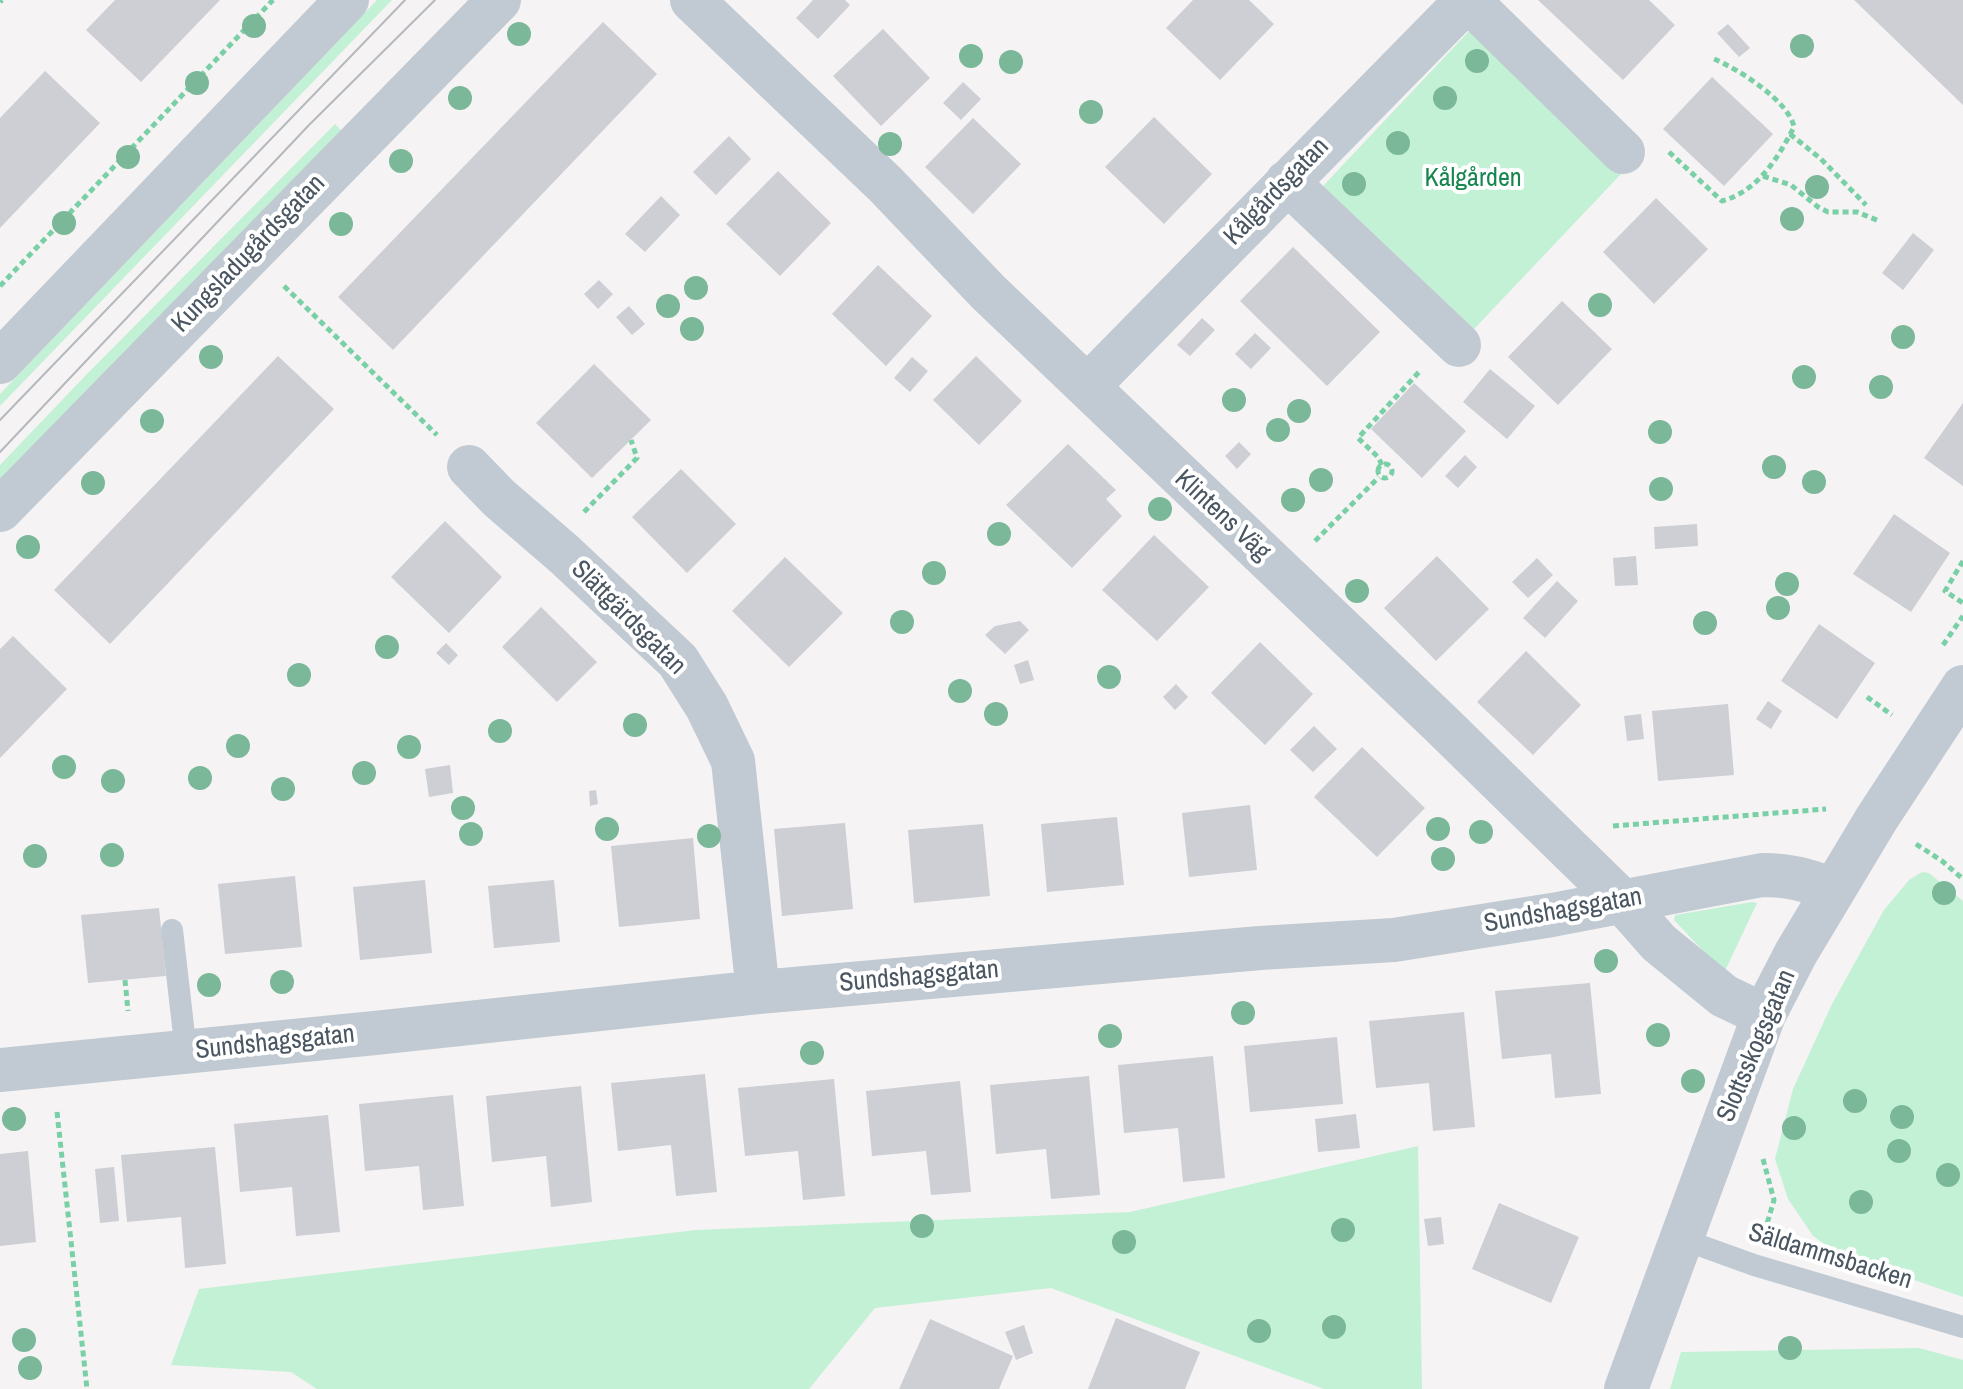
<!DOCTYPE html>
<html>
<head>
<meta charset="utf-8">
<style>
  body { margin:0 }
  canvas { display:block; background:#f5f3f3 }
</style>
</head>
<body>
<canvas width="1963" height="1389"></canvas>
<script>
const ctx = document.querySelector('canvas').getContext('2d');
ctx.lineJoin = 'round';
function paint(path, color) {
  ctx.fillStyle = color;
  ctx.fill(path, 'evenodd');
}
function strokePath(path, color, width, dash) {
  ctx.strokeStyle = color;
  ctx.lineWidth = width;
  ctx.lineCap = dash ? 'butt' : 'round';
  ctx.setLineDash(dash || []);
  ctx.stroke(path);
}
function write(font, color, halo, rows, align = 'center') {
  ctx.font = font + ' "Archivo Narrow",sans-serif';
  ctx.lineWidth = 8;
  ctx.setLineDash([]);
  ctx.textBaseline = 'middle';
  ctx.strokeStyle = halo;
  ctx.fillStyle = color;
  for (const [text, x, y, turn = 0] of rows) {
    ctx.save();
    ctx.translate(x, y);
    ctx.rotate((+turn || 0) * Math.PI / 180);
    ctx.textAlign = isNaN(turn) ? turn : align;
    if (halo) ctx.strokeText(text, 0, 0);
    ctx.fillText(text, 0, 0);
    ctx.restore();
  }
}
paint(new Path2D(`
  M377,0H392L0,406V394Z
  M1471,29L1622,173L1474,329L1323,186Z
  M335,124L346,135L0,483V465L86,375Z
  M1922,872L1929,873L1963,901V1297L1857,1260L1830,1248L1813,1236L1788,1199L1775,1159L1793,1089L1832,1004L1884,910L1909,880Z
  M1752,902L1757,903L1724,973L1674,920L1675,915Z
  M1418,1146L1422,1389H1324L1051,1288L875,1308L809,1389H317L291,1372L171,1365L199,1289L696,1230L1130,1212Z
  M1919,1348L1963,1360V1389H1670L1681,1352Z`), '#c3f1d5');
paint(new Path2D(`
  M115,0H220L141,82L86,30Z
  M813,0H845L850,5L818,39L796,18Z
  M1193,0H1249L1274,24L1220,80L1166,28Z
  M1538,0H1649L1675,25L1623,80Z
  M1854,0H1963V105Z
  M603,22L657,74L393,350L338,297Z
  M1728,24L1750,48L1739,57L1717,33Z
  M883,29L930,78L881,126L833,76Z
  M45,71L100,123L0,228V118Z
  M1712,77L1773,134L1724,186L1663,129Z
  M963,82L981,99L961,120L943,103Z
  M1154,117L1212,174L1164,224L1105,167Z
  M973,118L1021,164L973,214L925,167Z
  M729,136L751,159L716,195L693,172Z
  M778,171L831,223L780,276L726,224Z
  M661,196L680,215L645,252L625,234Z
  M1656,198L1708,249L1654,304L1603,252Z
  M1913,233L1934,250L1903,290L1882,273Z
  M1293,247L1380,332L1327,386L1240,301Z
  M878,265L932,316L886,366L832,314Z
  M599,280L613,294L598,309L584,294Z
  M1562,301L1612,349L1558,405L1508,357Z
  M629,306L645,324L632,335L616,317Z
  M1202,318L1215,330L1190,356L1177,345Z
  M1255,333L1271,348L1251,369L1235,354Z
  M278,356L334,409L110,644L54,590Z
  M976,356L1022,401L979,445L933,400Z
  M912,357L928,371L910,392L894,378Z
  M594,364L651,420L592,478L536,423Z
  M1490,369L1535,406L1507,439L1463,402Z
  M1414,383L1466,431L1422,478L1371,429Z
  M1963,403V486L1924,458Z
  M1239,442L1251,454L1237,469L1225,456Z
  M1068,444L1116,490L1106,499L1122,516L1072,568L1006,505Z
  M1465,455L1477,467L1458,488L1445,476Z
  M681,469L736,524L687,573L632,517Z
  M1894,514L1950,553L1911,612L1853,574Z
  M445,521L502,577L449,633L391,577Z
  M1697,524L1698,546L1655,549L1654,527Z
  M1154,535L1209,587L1157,641L1102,590Z
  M1437,556L1489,609L1436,661L1384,608Z
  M1636,556L1638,585L1615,586L1613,558Z
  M785,557L843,613L789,667L732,611Z
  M1537,558L1553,575L1528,598L1512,582Z
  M1557,581L1578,601L1545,638L1523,618Z
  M541,607L597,662L557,702L502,647Z
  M1020,621L1029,630L1005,654L985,635L995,626Z
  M1819,624L1875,663L1837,719L1781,681Z
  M13,636L67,689L0,758V649Z
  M1260,642L1313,694L1265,745L1211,693Z
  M446,643L458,655L449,665L436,653Z
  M1526,651L1581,705L1533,755L1477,702Z
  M1028,660L1034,680L1020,684L1014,665Z
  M1176,684L1188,697L1175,710L1163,697Z
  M1768,701L1782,711L1771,729L1756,719Z
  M1728,704L1734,775L1658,781L1652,711Z
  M1641,714L1644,739L1627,741L1624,716Z
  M1314,726L1337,749L1313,772L1290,750Z
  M1362,747L1425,808L1377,857L1314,797Z
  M450,765L453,793L429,797L425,769Z
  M596,790L598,804L590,806L589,791Z
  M1250,805L1257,870L1189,877L1182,813Z
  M1117,817L1124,885L1047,892L1041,824Z
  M845,823L853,909L782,916L774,829Z
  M983,824L990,896L914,903L908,830Z
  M693,838L700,919L619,927L611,846Z
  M295,876L302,947L225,954L218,884Z
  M425,880L432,953L360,960L353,887Z
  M554,880L560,942L494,948L488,886Z
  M159,908L166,976L88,983L81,915Z
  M1590,983L1601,1094L1555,1098L1551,1054L1502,1059L1495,991Z
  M1464,1012L1475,1127L1433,1131L1429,1083L1376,1088L1369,1021Z
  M1337,1037L1343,1104L1250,1112L1244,1046Z
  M1213,1056L1225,1178L1183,1182L1178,1128L1124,1133L1118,1065Z
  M705,1074L717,1192L676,1196L671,1145L618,1151L611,1083Z
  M1089,1076L1100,1195L1051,1199L1046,1149L996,1154L990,1085Z
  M834,1079L845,1196L803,1200L798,1151L745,1156L738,1088Z
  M960,1081L971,1192L931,1195L926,1151L872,1156L866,1091Z
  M581,1086L592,1202L551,1207L546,1156L492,1162L486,1096Z
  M453,1095L464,1206L423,1210L419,1166L365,1171L359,1104Z
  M1356,1114L1360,1148L1318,1152L1315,1119Z
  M328,1115L340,1232L296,1236L292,1187L240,1192L234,1124Z
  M215,1147L226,1264L185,1268L181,1217L127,1222L121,1155Z
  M28,1151L36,1242L0,1246V1154Z
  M114,1167L119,1221L100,1223L95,1169Z
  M1499,1203L1579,1237L1551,1303L1472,1269Z
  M1441,1217L1444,1244L1428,1246L1424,1219Z
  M1116,1318L1200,1352L1185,1389H1088Z
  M930,1319L1013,1356L999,1389H899Z
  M1024,1325L1033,1353L1016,1360L1005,1332Z`), '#cdcfd5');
strokePath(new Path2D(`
  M0,2L2,0
  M1790,134L1821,159L1866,205
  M1669,152L1722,201C1758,191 1778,158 1794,127C1789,101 1738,69 1714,59
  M1763,176L1791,185L1818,207L1828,212H1857L1879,221
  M0,286L273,0
  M284,286L437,435
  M1378 471a7 7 0 1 1 14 0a7 7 0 1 1-14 0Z
  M1382,465L1378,457L1358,438L1419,372
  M584,512L637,458L631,440
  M1315,541L1379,477
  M1963,561L1945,591L1963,603
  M1943,645L1963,616
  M1867,697L1892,715
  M1613,826L1826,809
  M1916,844L1942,861L1963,879
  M125,980L128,1011
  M57,1112L87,1389
  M1763,1159L1774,1200L1764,1234`), '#7ad0a6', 5, [6, 4]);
strokePath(new Path2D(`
  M172,930L186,1052
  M1682,1239L1754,1265L1963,1327`), '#c1cad2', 22);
strokePath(new Path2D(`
  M692,0L886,185L988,292L1440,723L1621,900L1659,943L1724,996L1764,1015
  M1468,0L1623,152
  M1287,182L1459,345
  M1088,386L1467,0
  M469,467L499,498L564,554L678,661L707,707L733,761L758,992
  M0,1070L375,1033L758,992L1260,948L1394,940L1552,915L1762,875C1789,875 1808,880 1833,890
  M1626,1389L1764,1015L1796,953L1877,818L1963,687`), '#c1cad2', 44);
strokePath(new Path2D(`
  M0,362L347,0
  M0,510L499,0`), '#c1cad2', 44);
strokePath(new Path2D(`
  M0,420L405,0
  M0,452L309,125L435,0`), '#b5b8bd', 2);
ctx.fillStyle = '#7bb799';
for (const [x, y] of [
  [254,26],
  [519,34],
  [1802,46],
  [971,56],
  [1477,61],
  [1011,62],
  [197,83],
  [460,98],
  [1445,98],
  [1091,112],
  [1398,143],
  [890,144],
  [128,157],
  [401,161],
  [1354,184],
  [1817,187],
  [1792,219],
  [64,223],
  [341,224],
  [696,288],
  [1600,305],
  [668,306],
  [692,329],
  [1903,337],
  [211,357],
  [1804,377],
  [1881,387],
  [1234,400],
  [1299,411],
  [152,421],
  [1278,430],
  [1660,432],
  [1774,467],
  [1321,480],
  [1814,482],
  [93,483],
  [1661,489],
  [1293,500],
  [1160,509],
  [999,534],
  [28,547],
  [934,573],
  [1787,584],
  [1357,591],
  [1778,608],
  [902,622],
  [1705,623],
  [387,647],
  [299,675],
  [1109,677],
  [960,691],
  [996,714],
  [635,725],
  [500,731],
  [238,746],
  [409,747],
  [64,767],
  [364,773],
  [200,778],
  [113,781],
  [283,789],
  [463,808],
  [607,829],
  [1438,829],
  [1481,832],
  [471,834],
  [709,836],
  [112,855],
  [35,856],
  [1443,859],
  [1944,893],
  [1606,961],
  [282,982],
  [209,985],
  [1243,1013],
  [1658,1035],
  [1110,1036],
  [812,1053],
  [1693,1081],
  [1855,1101],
  [1902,1117],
  [14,1119],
  [1794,1128],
  [1899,1151],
  [1948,1175],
  [1861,1202],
  [922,1226],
  [1343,1230],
  [1124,1242],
  [1334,1327],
  [1259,1331],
  [24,1340],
  [1790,1348],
  [30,1368]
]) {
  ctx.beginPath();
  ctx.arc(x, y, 12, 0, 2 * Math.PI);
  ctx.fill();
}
write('26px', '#17864f', '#fff', [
  ["Kålgården",1473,179]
]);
write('26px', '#4a5661', '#fff', [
  ["Kålgårdsgatan",1277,192,-46],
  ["Kungsladugårdsgatan",249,254,-46],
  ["Klintens Väg",1222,516,43],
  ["Slättgärdsgatan",628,618,45],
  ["Sundshagsgatan",1563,911,-10],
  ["Sundshagsgatan",919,977,-5],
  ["Sundshagsgatan",275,1043,-6],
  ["Slottsskogsgatan",1757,1046,-67],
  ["Säldammsbacken",1830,1257,17]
]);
</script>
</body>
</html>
